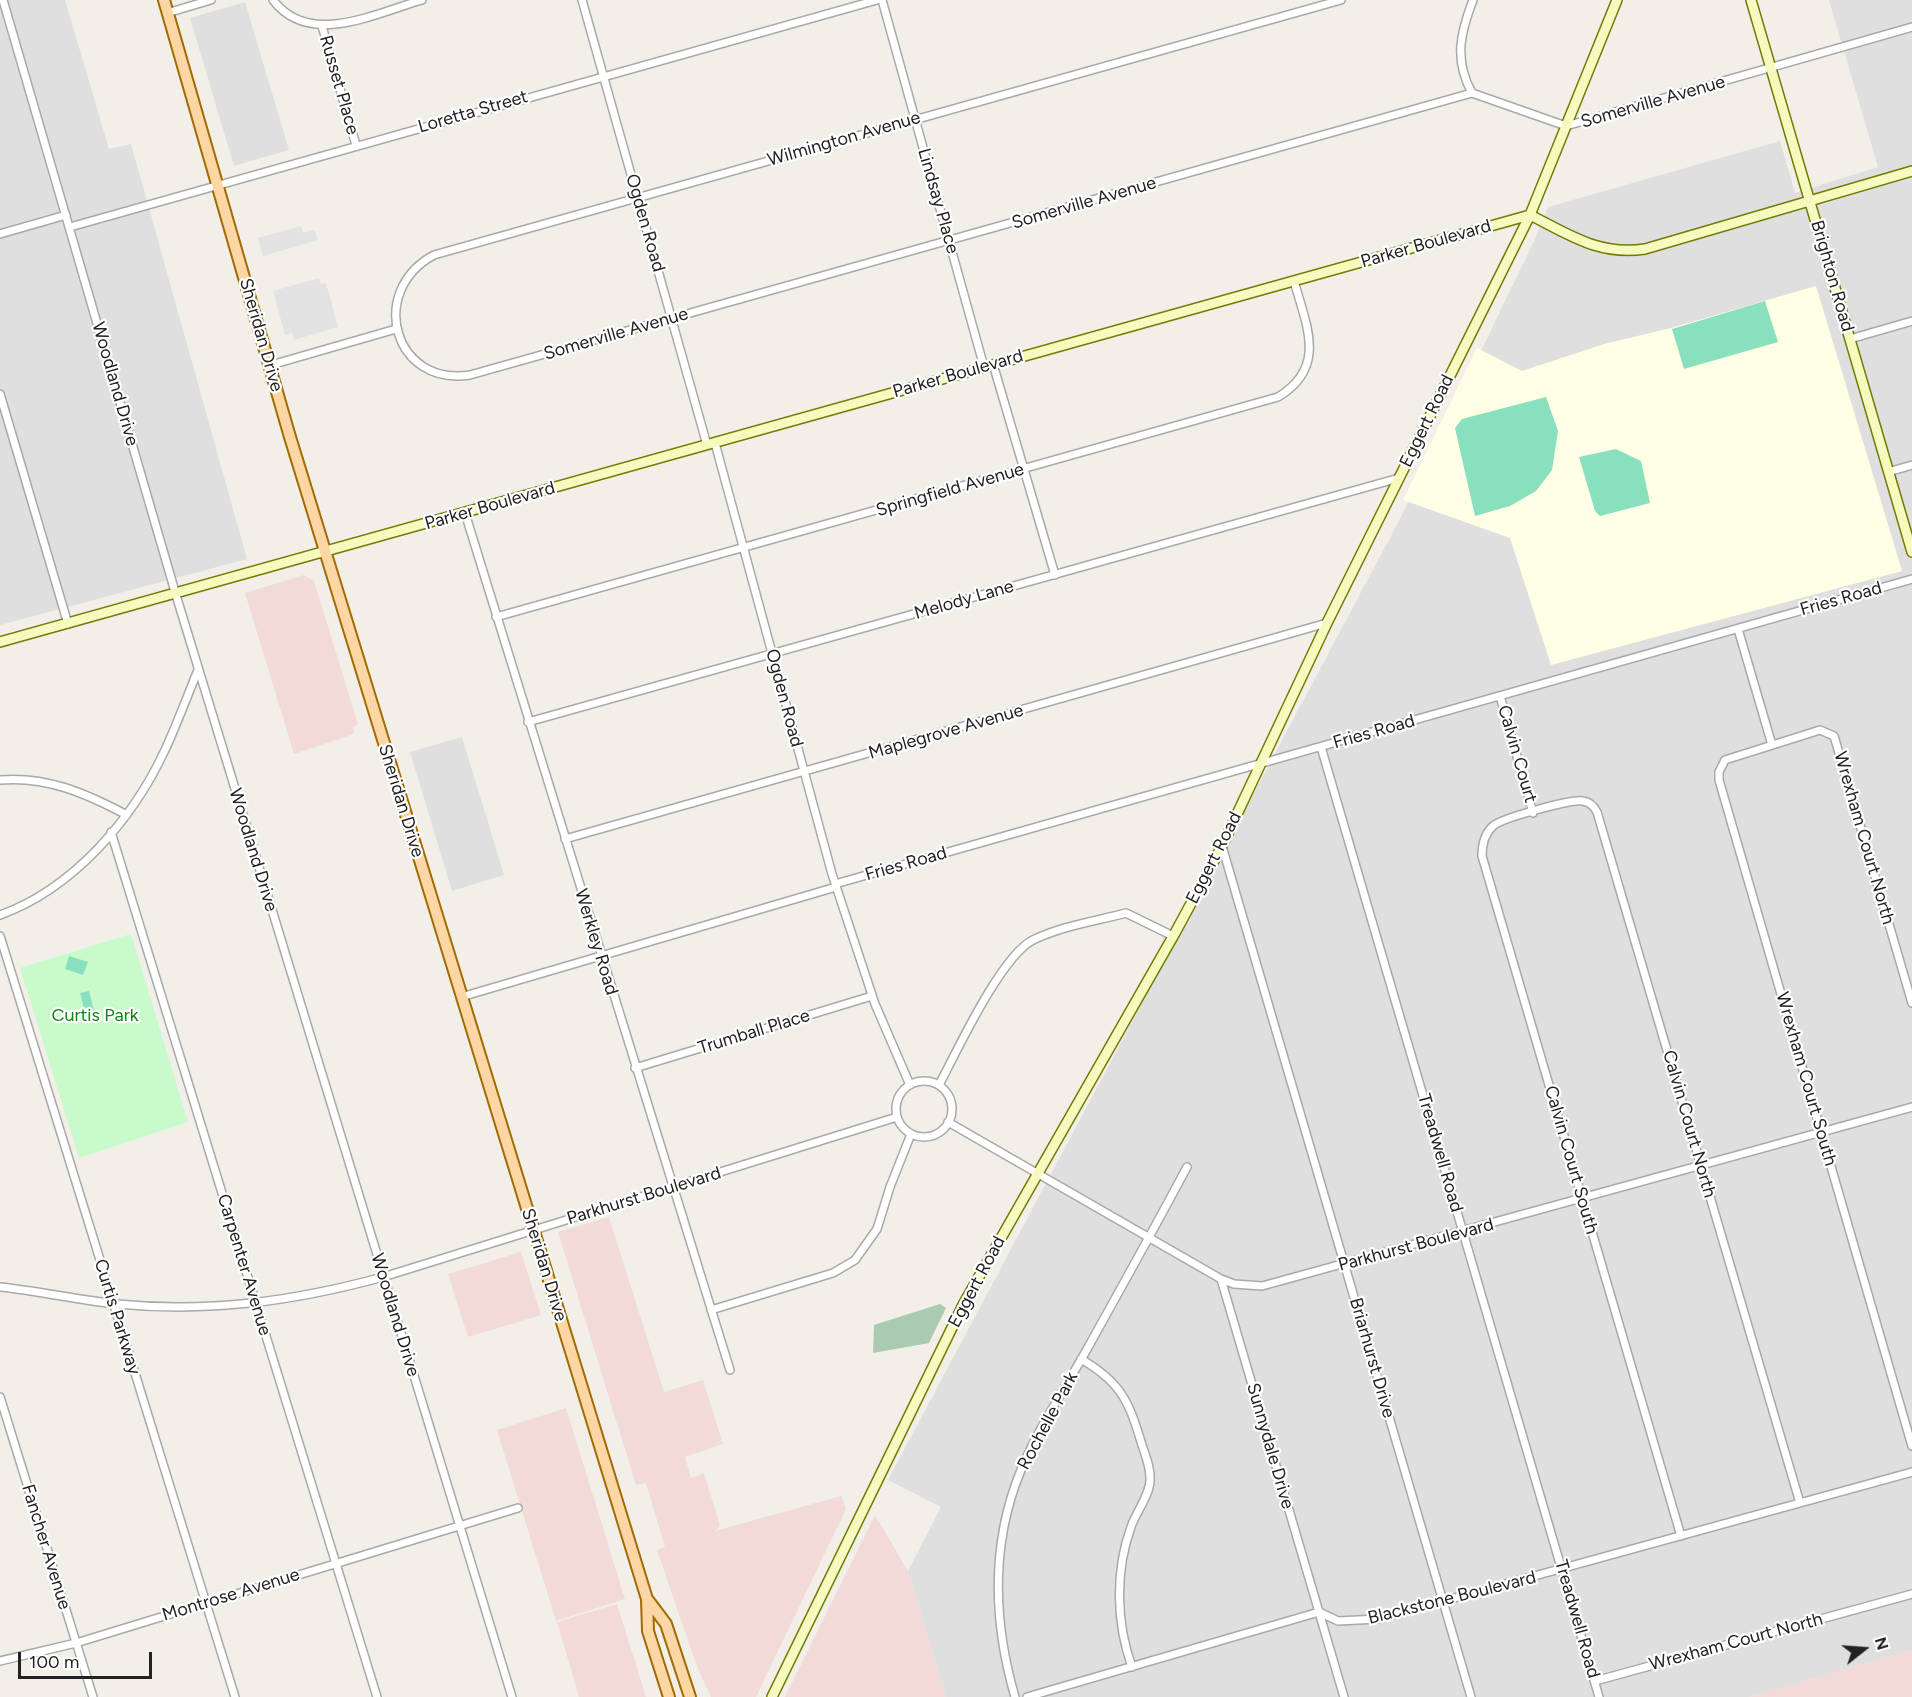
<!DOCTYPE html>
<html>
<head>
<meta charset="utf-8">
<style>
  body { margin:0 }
  #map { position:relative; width:1912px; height:1697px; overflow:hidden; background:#f2efe9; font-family:Figtree,sans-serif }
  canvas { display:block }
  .north { position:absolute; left:1834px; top:1619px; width:60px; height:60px; -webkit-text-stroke:4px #fff; paint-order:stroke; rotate:73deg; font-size:16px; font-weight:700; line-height:24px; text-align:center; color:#222 }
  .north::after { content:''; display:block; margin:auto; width:21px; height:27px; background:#222; clip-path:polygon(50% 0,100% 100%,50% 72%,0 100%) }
  .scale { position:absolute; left:18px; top:1652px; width:134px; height:27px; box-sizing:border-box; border:3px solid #222; border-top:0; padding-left:8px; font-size:18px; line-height:21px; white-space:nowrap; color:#222; -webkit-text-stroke:4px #fff; paint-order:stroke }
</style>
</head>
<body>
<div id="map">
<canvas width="1912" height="1697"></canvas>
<div class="north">N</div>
<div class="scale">100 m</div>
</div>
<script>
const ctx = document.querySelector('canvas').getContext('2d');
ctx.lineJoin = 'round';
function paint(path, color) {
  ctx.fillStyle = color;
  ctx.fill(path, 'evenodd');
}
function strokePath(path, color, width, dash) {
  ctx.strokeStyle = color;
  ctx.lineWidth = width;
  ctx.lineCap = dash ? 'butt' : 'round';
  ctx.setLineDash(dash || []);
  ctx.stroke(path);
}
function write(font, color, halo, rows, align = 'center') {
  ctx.font = font + ' Figtree,sans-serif';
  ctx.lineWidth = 4.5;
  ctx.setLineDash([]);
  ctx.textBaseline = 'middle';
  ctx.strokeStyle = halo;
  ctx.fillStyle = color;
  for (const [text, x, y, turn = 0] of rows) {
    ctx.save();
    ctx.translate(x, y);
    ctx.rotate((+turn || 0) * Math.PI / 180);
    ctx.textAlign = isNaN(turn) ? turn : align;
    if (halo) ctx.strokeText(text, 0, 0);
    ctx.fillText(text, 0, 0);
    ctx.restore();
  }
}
paint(new Path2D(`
  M0,0H65L109,149L131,144L247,559L0,625Z
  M1829,0H1912V1650L1749,1697H946L908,1571L941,1507L888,1480L1401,517L1534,241L1548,207L1780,141L1795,193L1878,167Z
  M245,2L289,150L234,166L190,18Z
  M462,737L504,875L452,891L410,752Z`), '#e0dfdf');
paint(new Path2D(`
  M304,575L314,581L358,724L353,727L354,734L294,754L245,593Z
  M609,1217L664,1392L703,1380L723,1444L685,1457L691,1478L704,1473L720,1526L715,1531L841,1496L846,1509L756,1697H711L696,1664L657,1550L665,1547L646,1483L636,1485L558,1232Z
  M521,1252L541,1315L468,1337L448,1274Z
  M566,1408L625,1599L556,1621L497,1430Z
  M875,1515L908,1571L946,1697H785Z
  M617,1604L646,1697H579L557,1622Z
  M1912,1650V1697H1749L1811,1679Z`), '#f2dad9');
paint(new Path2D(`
  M1816,286L1902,571L1551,665L1510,538L1403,500L1477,348L1522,371L1604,344L1671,328Z`), '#ffffe5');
paint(new Path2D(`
  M940,1304L946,1308L929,1343L873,1353L874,1325Z`), '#aacbaf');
paint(new Path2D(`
  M131,934L188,1122L79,1158L20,968Z`), '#c8facc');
paint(new Path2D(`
  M1765,301L1778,342L1684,369L1672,329Z
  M1546,397L1558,431L1552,470L1536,491L1510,506L1475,516L1455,428L1462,419Z
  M1616,449L1641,461L1650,503L1600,516L1595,511L1579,457Z
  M69,956L88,962L83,975L65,969Z
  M89,991L95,1015L86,1017L80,993Z`), '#88e0be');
paint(new Path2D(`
  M301,226L303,233L314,230L318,240L263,256L258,238Z
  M319,278L321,284L326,283L338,327L294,340L292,333L285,335L273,291Z`), '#e2e2e2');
const street = new Path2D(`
  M3,0L176,595L512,1697
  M273,0C309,48 376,13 422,0
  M582,0L707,445
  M882,0L984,367
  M1341,0L434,255C367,291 394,387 470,375L1472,93L1566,126L1912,27
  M167,13L211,0
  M322,26L356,145
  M1472,93C1454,60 1460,34 1473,0
  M70,227L877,0
  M0,234L66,215
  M1850,339L1912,321
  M993,364L1055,575
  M271,365L396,329
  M0,394L68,624
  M715,443L832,874L875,1004L910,1085
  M1888,472L1912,465
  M465,513L730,1370
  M496,617L1278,397C1328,367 1306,325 1294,281
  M1738,629L1772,745
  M1500,696L1533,813
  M528,722L1399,478
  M1321,747L1599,1697
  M0,780C46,776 85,793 125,814
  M111,832L377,1697
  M565,839L1327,623
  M1222,846L1471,1697
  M835,884L1912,579
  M0,915C73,889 133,819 165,750C177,724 187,697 198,670
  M0,936L235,1697
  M461,997L836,887
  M1912,1003L1834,736L1820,730L1725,760L1719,772V780L1912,1446
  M635,1068L872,996
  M896 1109a28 28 0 1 1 56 0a28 28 0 1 1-56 0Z
  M939,1085C957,1051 1001,956 1033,940C1061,926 1096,921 1126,913L1173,936
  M948,1122L1221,1279L1234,1284L1262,1286L1912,1107
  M1221,1279L1344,1697
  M0,1287C39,1291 78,1300 117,1304C209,1313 295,1301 383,1277L897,1117
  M711,1310L833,1273L855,1260L877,1229L890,1187L911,1134
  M1081,1359C1122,1383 1129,1402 1142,1445C1146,1457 1151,1469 1150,1481C1149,1497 1136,1512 1131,1527C1115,1571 1116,1623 1132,1667
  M0,1397L93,1697
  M1681,1536L1482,856C1482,844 1484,834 1493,826C1502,818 1571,799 1583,801C1589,802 1594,806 1597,812L1800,1503
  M0,1661L76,1643L518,1508
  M1595,1681L1912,1594
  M1015,1697C993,1621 990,1545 1021,1470C1038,1429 1064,1390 1086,1351C1120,1290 1154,1229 1187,1167
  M1027,1697L1319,1612L1338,1621L1378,1619L1912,1472`);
const secondary = new Path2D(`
  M1751,0L1912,552
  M0,642L1530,215C1570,235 1599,256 1645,249L1912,171
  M772,1697L964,1303L1175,933L1222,846L1327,623L1530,215L1617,0`);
const primary = new Path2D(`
  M164,0L290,437L647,1599L648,1631L669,1697
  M648,1600L666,1624L690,1697`);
strokePath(street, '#a9a9a9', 10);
strokePath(secondary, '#707d05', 12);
strokePath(primary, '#a06b00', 14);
strokePath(street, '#fff', 7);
strokePath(secondary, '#f7fabf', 9);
strokePath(primary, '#fcd6a4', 10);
write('18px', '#222', '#fff', [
  ["Russet Place",339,85,74],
  ["Somerville Avenue",1653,102,-16],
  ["Loretta Street",473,112,-16],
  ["Wilmington Avenue",844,139,-16],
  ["Lindsay Place",938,201,74],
  ["Somerville Avenue",1084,203,-16],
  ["Ogden Road",645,223,74],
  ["Parker Boulevard",1426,244,-16],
  ["Brighton Road",1832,276,74],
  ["Somerville Avenue",616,334,-16],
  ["Sheridan Drive",261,335,74],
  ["Parker Boulevard",958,374,-16],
  ["Woodland Drive",115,384,74],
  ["Eggert Road",1427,421,-64],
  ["Springfield Avenue",950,490,-16],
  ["Parker Boulevard",490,506,-16],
  ["Fries Road",1841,599,-16],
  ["Melody Lane",964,600,-16],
  ["Ogden Road",784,698,75],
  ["Maplegrove Avenue",946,732,-16],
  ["Fries Road",1374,732,-16],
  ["Calvin Court",1517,754,74],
  ["Sheridan Drive",401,801,73],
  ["Wrexham Court North",1864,838,74],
  ["Woodland Drive",253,850,73],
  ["Eggert Road",1214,858,-63],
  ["Fries Road",906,864,-16],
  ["Werkley Road",596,942,73],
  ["Trumball Place",754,1032,-17],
  ["Wrexham Court South",1806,1079,74],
  ["Calvin Court North",1689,1124,74],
  ["Treadwell Road",1440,1153,74],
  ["Calvin Court South",1571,1160,74],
  ["Parkhurst Boulevard",644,1196,-17],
  ["Parkhurst Boulevard",1416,1245,-15],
  ["Carpenter Avenue",244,1265,73],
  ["Sheridan Drive",544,1265,73],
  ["Eggert Road",977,1282,-62],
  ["Woodland Drive",395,1315,73],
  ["Curtis Parkway",117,1317,73],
  ["Briarhurst Drive",1372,1358,74],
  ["Rochelle Park",1048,1421,-62],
  ["Sunnydale Drive",1270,1446,74],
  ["Fancher Avenue",46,1547,73],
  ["Montrose Avenue",231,1595,-17],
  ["Blackstone Boulevard",1452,1598,-14],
  ["Treadwell Road",1577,1619,74],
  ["Wrexham Court North",1736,1642,-15]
]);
write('18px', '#0c8416', '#fff', [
  ["Curtis Park",95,1016]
]);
</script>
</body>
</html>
